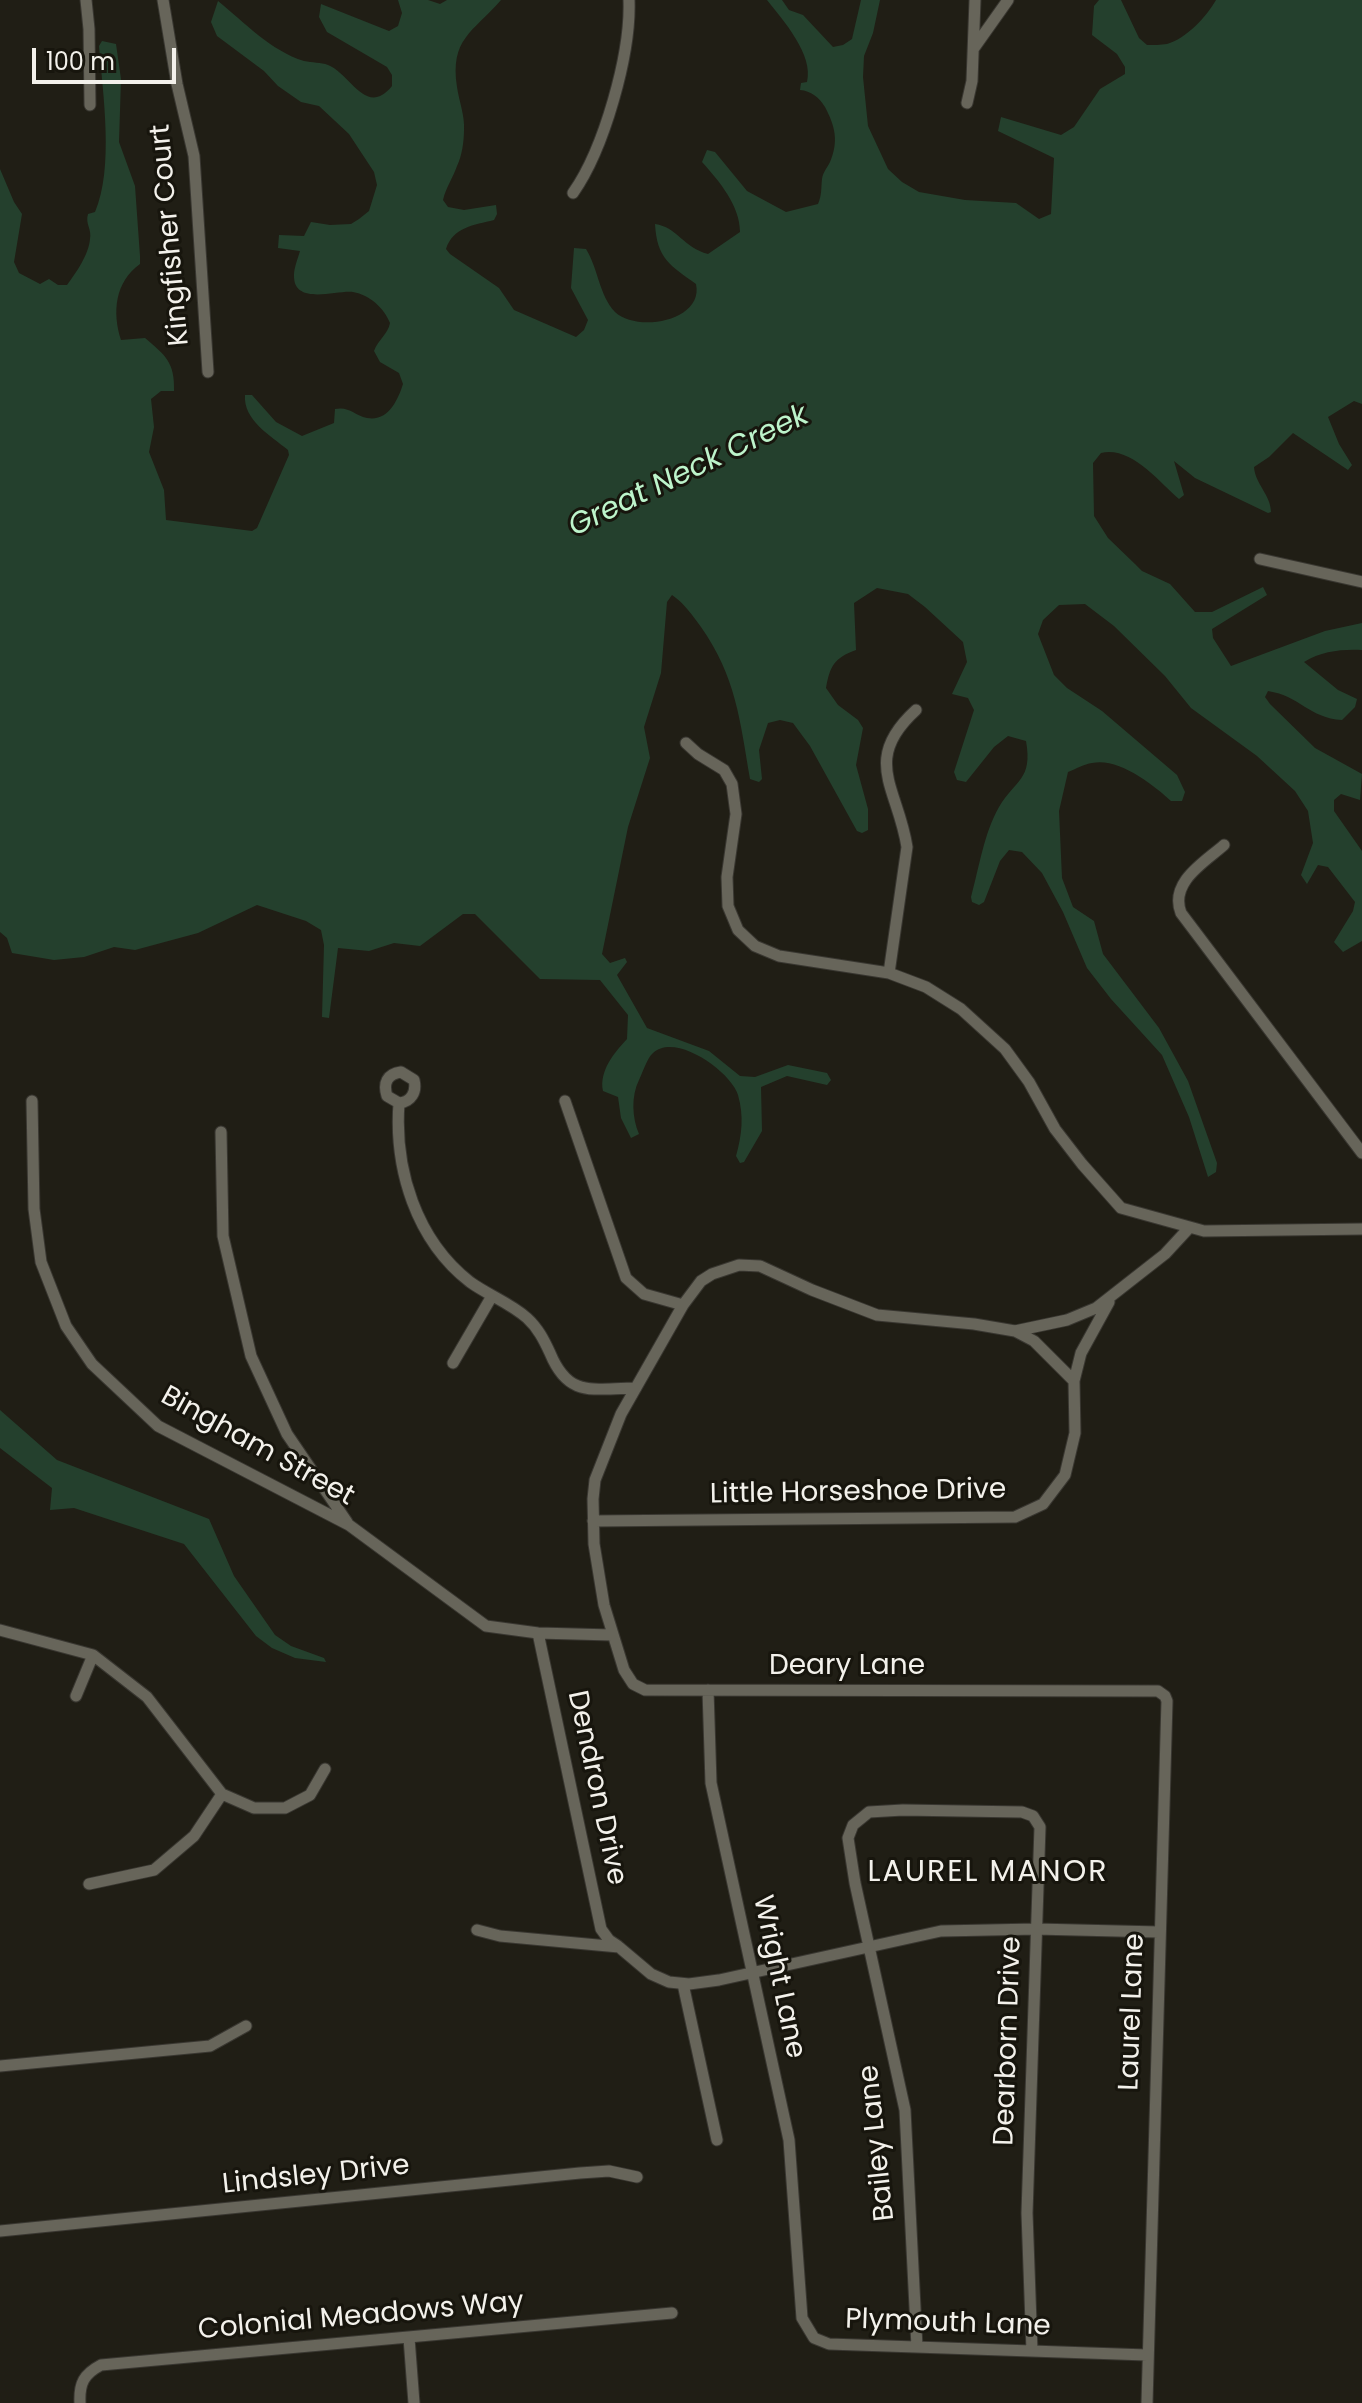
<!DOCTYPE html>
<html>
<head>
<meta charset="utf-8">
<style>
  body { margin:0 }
  #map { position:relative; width:1362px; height:2403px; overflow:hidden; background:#201e15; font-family:Poppins,sans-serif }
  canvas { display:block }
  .scale { position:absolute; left:32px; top:48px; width:144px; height:36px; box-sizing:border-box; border:4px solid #f3f1eb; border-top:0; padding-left:10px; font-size:24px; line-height:28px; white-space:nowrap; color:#f3f1eb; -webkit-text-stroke:6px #17150d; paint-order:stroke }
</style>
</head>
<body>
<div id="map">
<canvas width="1362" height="2403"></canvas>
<div class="scale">100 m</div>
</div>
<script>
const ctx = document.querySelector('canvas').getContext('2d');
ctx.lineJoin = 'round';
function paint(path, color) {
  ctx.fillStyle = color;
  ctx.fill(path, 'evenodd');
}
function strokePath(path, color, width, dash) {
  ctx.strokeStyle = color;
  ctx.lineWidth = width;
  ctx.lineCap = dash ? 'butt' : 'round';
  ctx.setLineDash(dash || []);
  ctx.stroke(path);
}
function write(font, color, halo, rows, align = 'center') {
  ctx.font = font + ' Poppins,sans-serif';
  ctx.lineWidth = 6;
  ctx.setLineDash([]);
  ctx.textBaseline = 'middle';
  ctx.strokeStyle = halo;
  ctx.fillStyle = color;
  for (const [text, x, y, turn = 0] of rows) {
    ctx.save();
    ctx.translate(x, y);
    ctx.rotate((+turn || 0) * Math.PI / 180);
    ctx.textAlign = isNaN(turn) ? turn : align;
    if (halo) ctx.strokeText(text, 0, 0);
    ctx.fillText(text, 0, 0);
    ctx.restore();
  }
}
paint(new Path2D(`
  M398,0H428L440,4L447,0H501C472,33 450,39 457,87C459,101 465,116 464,130C464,141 462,156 457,166C453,178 446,187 443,200L448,207L464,210L496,205L497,214L494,220C474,225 453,227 446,249L450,254L499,288L514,310L576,337L584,330L588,320L571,288L574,248L586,249C598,268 599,295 615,312C637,333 704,321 696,284C670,265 657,259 655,224C677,227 684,248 708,254L740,232C740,206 720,182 702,162L707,150L715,152L747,191L786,212L818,204C822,195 821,188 822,179C823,172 827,168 830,162C839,141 835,126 825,107C819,97 811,91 800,90L801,83L807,82C814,55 783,20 767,0H782L789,10L803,15L833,47L843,45L852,39L861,0H880L873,33L864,56L863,77L868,126L888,169L902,182L919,192L965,200L1016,203L1039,219L1051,214L1054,158L998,131L1001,117L1061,135L1074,127L1100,89L1125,74V67L1117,54L1092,35L1094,6L1099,0H1121L1139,38L1147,45C1153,45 1161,45 1167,44C1186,39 1207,16 1216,0H1362V404L1354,401L1328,417L1339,444L1352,465L1348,470L1293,433L1269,457L1254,467C1255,484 1271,495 1271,512L1268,513L1195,478L1174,461L1184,495L1179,499C1158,481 1131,446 1101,453L1093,463L1094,516L1108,538L1135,564L1142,571L1170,584L1195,612H1212L1263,587L1267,595L1212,629L1213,638L1231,666L1325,631L1362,623V650C1342,649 1322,651 1304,662L1338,690L1357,699L1355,707L1342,720C1309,718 1300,696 1268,691L1265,697L1270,704L1315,748L1362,774L1360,800L1341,794L1334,800V811L1362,851V941L1343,952L1334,942L1353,911L1355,902L1328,867L1318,865L1307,884L1301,875L1313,843L1308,811L1295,791L1257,756L1191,708L1165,676L1114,626L1085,604L1059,605L1043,620L1038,634L1054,675L1067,688L1102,711L1177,775L1185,792L1182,801H1171C1154,785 1118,757 1092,763C1084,764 1076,769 1068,772L1059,811L1062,878L1073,907L1094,921L1103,954L1159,1028L1188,1081L1217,1163L1216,1172L1208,1177L1189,1117L1162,1055L1111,999L1087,968L1063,912L1042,873L1022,852L1009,850L1000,861L984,902L979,905L972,902L971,897C979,868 984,833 999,807C1015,780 1033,780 1026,741L1008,736L994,747L966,782L957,780L954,772L974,710L968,698L952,694L967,662L963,642L925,607L908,594L877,588L854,603L856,650C834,658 830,666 826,688L838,705L858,720L863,728L856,765L868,809V830L862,833L857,831L810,746L793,723L780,720L768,723L759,750L762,779L759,782L750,779C740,720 736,677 701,627C692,615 685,604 672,595L667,602L661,673L644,727L650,758L628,827L602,954L610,963L625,958L627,962L617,975L647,1028L709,1051L740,1076L755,1077L788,1065L827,1073L831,1080L827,1085L787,1076L761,1087L762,1131L744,1162L740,1163L736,1156C742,1135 744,1116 738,1095C731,1072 676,1032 653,1053C647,1058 643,1072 639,1080C631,1096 632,1118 639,1134L631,1138L621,1118L618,1097L603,1091C599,1071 614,1053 627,1039L628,1015L600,980L540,979L475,914H463L420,946L394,943L369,951L338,948L329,1018L322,1017L324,945L321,930L306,921L257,905L198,933L135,950L114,947L84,957L54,960L12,953L7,938L0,932V169L14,202L22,214L14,262L19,273L40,284L49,279L58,285H67C76,273 89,254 90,239C92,229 85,224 88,214L95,212C114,168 103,95 99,46L102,41L116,44L121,79L119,142L135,186L140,256V264C115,282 112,312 121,340L145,338C165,355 175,362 174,391H161L151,399L154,427L149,452L164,490L166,520L252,531L257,528L289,455L288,450C271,436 243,420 245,395H252L276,422L302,436L334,423L335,409C349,406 354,415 367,418C388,422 398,400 403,384L399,373L380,362L374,351C378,340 388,334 390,323C384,308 370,295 353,292C336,290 293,306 294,275C294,268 298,258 300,251L278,248L279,235L304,236L311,222L330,225L351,224L359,219L369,211L377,185L374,172L349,134L319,106L301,102L278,86L264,71L217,36L211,22L218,1C244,22 271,51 304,61C312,63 321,62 328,65C351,74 366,118 392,86V75L387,67L327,32L319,17L321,4L389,31L398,26L402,13Z
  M0,1410L57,1460L209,1519L234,1576L275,1635L291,1646L324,1658L326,1662L295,1658L272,1648L256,1636L184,1544L74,1508L50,1510L52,1488L0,1448Z`), '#24402d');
const minor = new Path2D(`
  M86,0L89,29L90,105
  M163,0L177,84L194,156L208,372
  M974,48L1008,0
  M967,103L972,81L975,0
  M573,193C604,149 631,54 629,0
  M1260,559L1362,582
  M686,743L698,754L724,770L732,784L736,814L727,877L728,906L738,930L755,946L779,956L889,973L926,987L961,1009L1005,1049L1029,1082L1055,1129L1082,1164L1121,1208L1204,1231L1362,1229
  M1224,845C1205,862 1169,882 1181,913L1362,1153
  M889,973L907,847C898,788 861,760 916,710
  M32,1101L34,1209L41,1262L66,1326L92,1364L158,1426L349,1525L486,1626L538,1633L612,1635
  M565,1101L626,1278L644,1294L683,1305
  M399,1103C411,1102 417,1092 414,1080L401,1072C387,1074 383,1083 387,1096L399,1103C394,1169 416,1240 470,1282C488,1295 510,1303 527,1318C538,1328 544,1340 550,1353C569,1399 593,1388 636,1388
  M221,1132L223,1236L251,1356L287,1434L347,1522
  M1015,1331L1034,1341L1074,1381
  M453,1363L492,1296
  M593,1521L1015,1517L1043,1504L1065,1475L1075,1433L1074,1381L1081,1353L1109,1302
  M0,1630L93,1655L147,1697L222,1794L254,1808H285L310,1795L325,1769
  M538,1633L601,1929L609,1940L618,1946
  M708,1690L711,1783L789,2140L802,2318L814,2338L829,2344L1147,2355
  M76,1696L93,1655
  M89,1884L154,1870L194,1836L222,1794
  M477,1930L500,1936L619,1947L651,1974L669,1982L689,1984L719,1980L941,1931L1036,1929L1159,1932
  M683,1984L717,2140
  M0,2066L210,2046L246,2026
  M0,2231L580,2173L609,2171L637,2177
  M409,2338L414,2403
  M917,2347L905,2110L855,1883L848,1838L853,1825L869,1812L903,1810L1022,1812L1033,1816L1040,1827L1027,2213L1032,2351
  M80,2403C79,2383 84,2374 101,2365L672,2313
  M1147,2403L1167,1701L1165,1696L1158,1691L645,1690L633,1684L624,1670L604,1605L594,1544L593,1499L595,1480L621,1414L683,1305L701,1281L712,1274L739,1265L760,1266L812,1290L877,1315L974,1324L1015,1331L1067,1320L1096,1308L1165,1254L1189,1228`);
strokePath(minor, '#393731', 13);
strokePath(minor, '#67655a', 11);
write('28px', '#f3f1eb', '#17150d', [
  ["Kingfisher Court",171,235,-95],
  ["Bingham Street",257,1447,29],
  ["Little Horseshoe Drive",858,1493,-1],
  ["Deary Lane",847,1667],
  ["Dendron Drive",596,1788,78],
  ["Wright Lane",778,1977,78],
  ["Laurel Lane",1133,2012,-88],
  ["Dearborn Drive",1009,2041,-88],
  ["Bailey Lane",878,2143,-96],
  ["Lindsley Drive",316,2176,-6],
  ["Colonial Meadows Way",361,2317,-5],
  ["Plymouth Lane",948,2324,2]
]);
write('italic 30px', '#bdf4cb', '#17150d', [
  ["Great Neck Creek",689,472,-26]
]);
ctx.letterSpacing = '2px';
write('30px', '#f3f1eb', '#17150d', [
  ["LAUREL MANOR",988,1873]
]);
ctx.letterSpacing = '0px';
</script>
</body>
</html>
